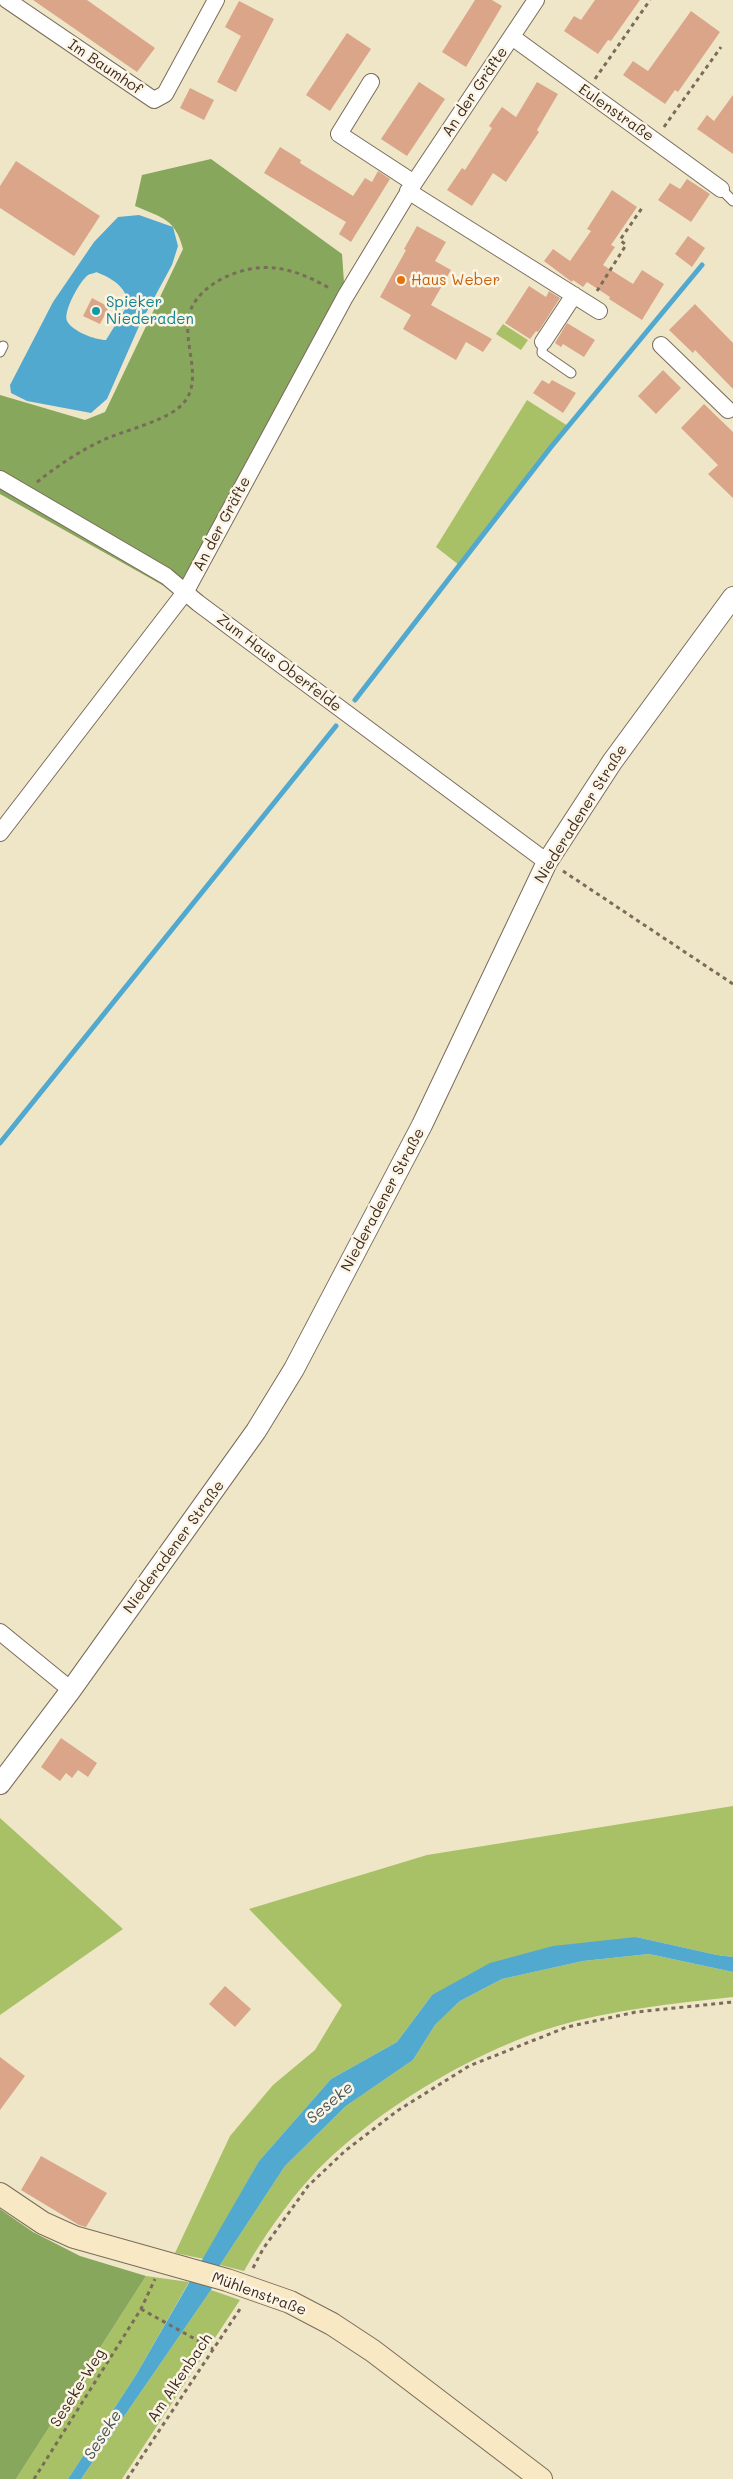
<!DOCTYPE html>
<html>
<head>
<meta charset="utf-8">
<style>
  body { margin:0 }
  canvas { display:block; background:#efe6c8 }
</style>
</head>
<body>
<canvas width="733" height="2479"></canvas>
<script>
const ctx = document.querySelector('canvas').getContext('2d');
ctx.lineJoin = 'round';
function paint(path, color) {
  ctx.fillStyle = color;
  ctx.fill(path, 'evenodd');
}
function strokePath(path, color, width, dash) {
  ctx.strokeStyle = color;
  ctx.lineWidth = width;
  ctx.lineCap = dash ? 'butt' : 'round';
  ctx.setLineDash(dash || []);
  ctx.stroke(path);
}
function write(font, color, halo, rows, align = 'center') {
  ctx.font = font + ' Mali,sans-serif';
  ctx.lineWidth = 5;
  ctx.setLineDash([]);
  ctx.textBaseline = 'middle';
  ctx.strokeStyle = halo;
  ctx.fillStyle = color;
  for (const [text, x, y, turn = 0] of rows) {
    ctx.save();
    ctx.translate(x, y);
    ctx.rotate((+turn || 0) * Math.PI / 180);
    ctx.textAlign = isNaN(turn) ? turn : align;
    if (halo) ctx.strokeText(text, 0, 0);
    ctx.fillText(text, 0, 0);
    ctx.restore();
  }
}
paint(new Path2D(`
  M503,324L528,340L521,350L496,334Z
  M527,400L568,426L459,565L436,547Z
  M733,1806V1957L717,1955L636,1937L432,1995L397,2042L331,2079L259,2161L204,2259L175,2253L230,2136L273,2085L315,2050L342,2005L249,1909L427,1855Z
  M0,1818L123,1929L0,2015Z
  M649,1954L733,1972V1997C673,2004 613,2009 554,2027C472,2052 371,2113 312,2176C286,2204 263,2238 244,2271L220,2265L285,2166L346,2106L413,2060L435,2025L460,2001L502,1979L583,1961Z
  M146,2276L189,2282L136,2375L68,2479H16Z
  M211,2290L240,2300L122,2479H81Z`), '#a8c167');
paint(new Path2D(`
  M211,159L342,254L345,297L180,595L0,494V395L85,420L105,412L183,249C175,218 162,218 135,206L142,175Z
  M0,2209L33,2232L80,2256L146,2276L16,2479H0Z`), '#86a75c');
paint(new Path2D(`
  M139,215L173,227L178,246L172,265L140,324L107,399L91,413L27,401L11,393L10,385L53,302L94,242L118,217ZM96,272C112,278 129,288 127,306L106,340C95,340 72,331 67,321C63,311 80,281 88,275C89,274 96,273 96,272Z
  M636,1937L717,1955L733,1957V1972L649,1954L583,1961L502,1979L460,2001L435,2025L413,2060L346,2106L285,2166L220,2265L211,2290L81,2479H68L136,2375L259,2161L331,2079L397,2042L432,1995L490,1963L553,1946Z`), '#52a9cf');
strokePath(new Path2D(`
  M355,700L551,447L702,265
  M0,1143L336,726`), '#52a9cf', 5);
paint(new Path2D(`
  M33,0H87L155,48L137,72Z
  M475,0H492L502,6L466,67L442,52Z
  M595,0H640L611,41L608,40L598,54L564,31L574,16L581,20Z
  M239,1L274,19L236,92L217,82L241,36L225,27Z
  M691,11L720,32L678,92L675,90L665,104L623,75L633,61L648,71Z
  M347,33L371,49L330,111L306,95Z
  M419,82L445,99L407,156L381,139Z
  M537,82L558,94L537,130L539,132L506,182L493,173L472,206L447,190L462,168L465,170L492,128L489,126L502,107L516,117Z
  M190,88L214,100L204,120L180,108Z
  M733,95V154L697,129L707,115L714,121Z
  M280,147L301,160L300,163L353,196L365,178L372,182L378,171L390,179L351,242L339,234L346,222L264,173Z
  M16,161L100,216L74,256L0,208V186Z
  M687,179L710,194L691,222L658,200L670,183L680,189Z
  M612,190L637,207L611,245L615,247L603,265L633,284L642,270L664,284L642,320L609,299L610,297L587,282L583,287L573,280L572,282L544,261L553,249L570,261L591,231L587,229Z
  M417,226L446,242L435,261L451,270L431,305L492,339L483,352L466,342L456,360L403,329L411,315L380,297L406,250L404,249Z
  M688,236L705,248L692,267L675,254Z
  M529,286L546,297L549,291L560,298L538,332L536,331L530,339L505,323Z
  M92,298L109,307L100,324L83,316Z
  M695,304L733,343V389L695,350L693,353L669,330Z
  M567,323L595,340L584,357L563,344L561,347L555,343Z
  M663,370L681,388L656,414L638,396Z
  M542,380L549,384L552,380L576,393L563,413L533,393Z
  M704,404L733,432V498L708,474L718,465L681,428Z
  M61,1738L97,1763L88,1777L78,1770L72,1778L66,1773L60,1781L41,1767Z
  M225,1986L251,2009L235,2027L209,2004Z
  M0,2057L25,2076L0,2110Z
  M41,2156L107,2193L86,2227L79,2225L21,2190Z`), '#daa588');
const service = new Path2D(`
  M721,189L733,201
  M543,342L542,353L571,373
  M0,352L3,346`);
const minor = new Path2D(`
  M7,0L154,100L165,94L216,0
  M512,37L721,189
  M371,82L339,134L414,183
  M408,191L599,311
  M543,342L574,295
  M661,345L728,410
  M0,479L166,576L198,603L547,862
  M0,833L186,591L345,297L414,183L536,0
  M0,1632L71,1690`);
const tertiary = new Path2D(`
  M0,1784L71,1690L256,1431L294,1369L422,1125L547,862L612,762L733,597`);
const secondary = new Path2D(`
  M0,2194L43,2223L74,2237L227,2280L290,2302L332,2324L373,2351L541,2479`);
strokePath(service, '#7a6c5a', 11);
strokePath(minor, '#7a6c5a', 18);
strokePath(tertiary, '#7a6c5a', 22);
strokePath(secondary, '#7a6c5a', 24);
strokePath(new Path2D(`
  M595,79L650,0
  M664,127L721,47
  M597,291L626,245L620,240L642,208
  M37,482C56,467 78,452 101,441C122,431 159,423 177,409C210,384 178,342 191,309C203,281 246,264 275,268C294,270 314,279 331,289
  M563,871L733,984
  M253,2268L263,2249L308,2186L345,2151L397,2111L469,2066L567,2027L636,2012L733,2002
  M141,2309L213,2349
  M34,2479L141,2309L155,2279
  M127,2479L242,2306`), '#7a6c5a', 3, [4, 4]);
strokePath(service, '#fff', 9);
strokePath(minor, '#fff', 16);
strokePath(tertiary, '#fff', 20);
strokePath(secondary, '#f8e8c3', 22);
for (const [x, y, r, color] of [
  [401,280,5,"#e8710a"],
  [96,311,5,"#0f9aa8"]
]) {
  const dot = new Path2D();
  dot.arc(x, y, r, 0, 2 * Math.PI);
  ctx.fillStyle = color;
  ctx.fill(dot);
  strokePath(dot, '#fcf5e5', 2);
}
write('15px', '#3b2a1e', '#fcf5e5', [
  ["Im Baumhof",105,67,34],
  ["An der Gräfte",475,92,-56],
  ["Eulenstraße",616,113,35],
  ["An der Gräfte",222,524,-62],
  ["Zum Haus Oberfelde",279,663,37],
  ["Niederadener Straße",581,814,-58],
  ["Niederadener Straße",383,1200,-62],
  ["Niederadener Straße",174,1547,-54],
  ["Mühlenstraße",259,2294,20],
  ["Am Alkenbach",180,2378,-56],
  ["Seseke-Weg",78,2388,-58]
]);
write('15px', '#c56008', '#fcf5e5', [
  ["Haus Weber",411,280]
], 'left');
write('15px', '#0d838f', '#fcf5e5', [
  ["Spieker",106,302],
  ["Niederaden",106,319]
], 'left');
write('italic 16px', '#43565c', '#fcf5e5', [
  ["Seseke",330,2103,-40],
  ["Seseke",103,2435,-57]
]);
</script>
</body>
</html>
